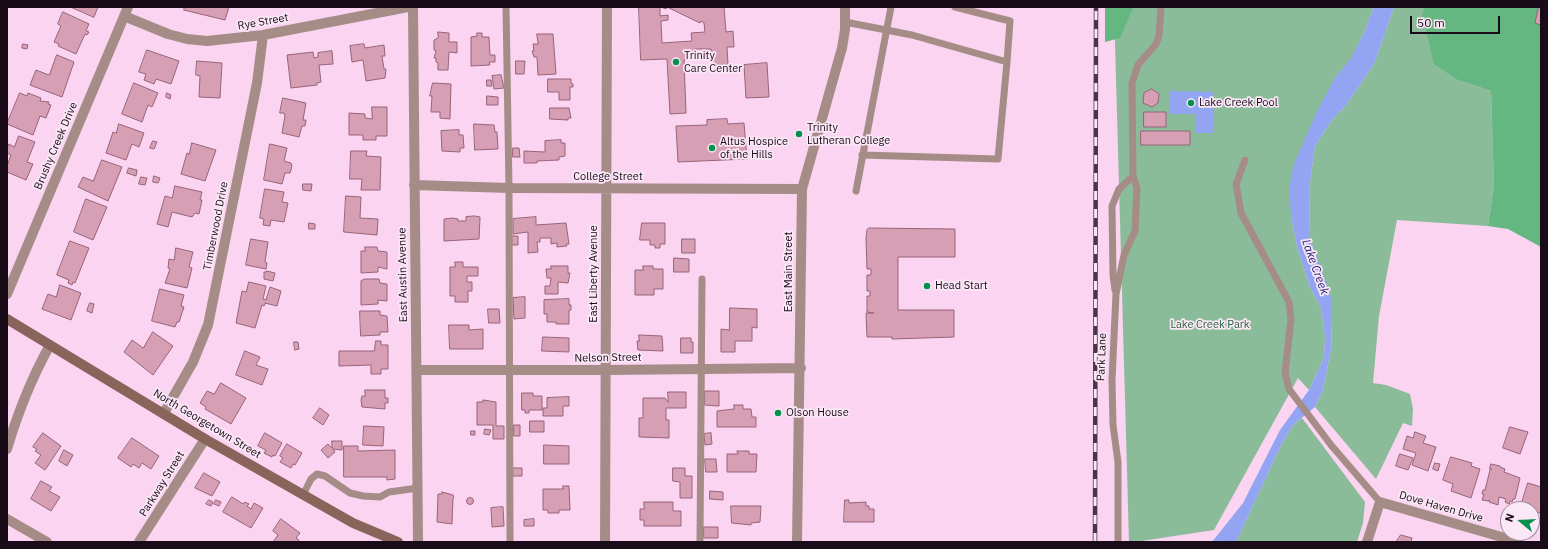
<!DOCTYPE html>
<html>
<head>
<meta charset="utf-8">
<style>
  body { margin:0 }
  #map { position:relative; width:1548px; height:549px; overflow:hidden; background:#fad4f1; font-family:"IBM Plex Sans",sans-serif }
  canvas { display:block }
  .frame { position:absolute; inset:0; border:8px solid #1a0b18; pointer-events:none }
  .north { position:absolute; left:1500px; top:501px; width:40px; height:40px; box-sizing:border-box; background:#fbe8f6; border:1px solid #a1909d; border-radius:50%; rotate:288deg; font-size:11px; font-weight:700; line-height:16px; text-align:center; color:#1a0b18 }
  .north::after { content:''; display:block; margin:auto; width:14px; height:18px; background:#04904e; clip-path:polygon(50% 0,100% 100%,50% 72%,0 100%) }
  .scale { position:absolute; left:1410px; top:16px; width:90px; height:18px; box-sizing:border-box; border:2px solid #1a0b18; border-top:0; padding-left:5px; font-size:12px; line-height:14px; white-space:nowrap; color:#1a0b18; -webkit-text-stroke:3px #fbe8f6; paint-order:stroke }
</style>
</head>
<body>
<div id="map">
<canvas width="1548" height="549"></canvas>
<div class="frame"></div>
<div class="north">N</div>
<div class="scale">50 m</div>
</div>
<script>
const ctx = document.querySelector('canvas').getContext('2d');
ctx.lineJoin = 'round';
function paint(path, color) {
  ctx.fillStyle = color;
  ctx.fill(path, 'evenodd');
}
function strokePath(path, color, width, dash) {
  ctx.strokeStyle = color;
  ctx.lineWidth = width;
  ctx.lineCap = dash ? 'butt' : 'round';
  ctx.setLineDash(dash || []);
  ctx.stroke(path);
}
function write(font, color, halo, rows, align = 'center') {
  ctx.font = font + ' "IBM Plex Sans",sans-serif';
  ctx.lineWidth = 3.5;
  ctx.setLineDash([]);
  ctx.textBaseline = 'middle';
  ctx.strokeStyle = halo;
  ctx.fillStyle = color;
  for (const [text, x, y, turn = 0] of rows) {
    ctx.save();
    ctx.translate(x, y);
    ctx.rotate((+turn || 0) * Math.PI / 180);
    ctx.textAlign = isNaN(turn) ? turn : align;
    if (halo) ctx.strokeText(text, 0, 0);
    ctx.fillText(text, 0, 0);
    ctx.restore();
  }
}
paint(new Path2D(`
  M1114,7H1374L1363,35L1351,59L1335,78L1291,216L1297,247L1310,287L1321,308L1325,337L1324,358L1309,390L1298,378L1214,530L1135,542H1129Z
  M1394,7H1424L1422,13L1458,80L1491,91L1494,186L1488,226L1397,220L1379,316L1373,383L1386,385L1410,394L1413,409L1412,426L1403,423L1376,479L1315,407L1323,390L1331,349L1332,322L1318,263L1310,238L1309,189L1315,146L1332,120L1346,105L1374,64Z
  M1302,418L1365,502L1363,523L1357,542H1236L1281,445L1293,425Z`), '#8abc99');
paint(new Path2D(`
  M1105,7L1133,8L1120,38L1105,42Z
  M1424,7H1541V247L1508,229L1488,226L1494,186L1491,91L1458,80L1434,64L1422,13Z`), '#64b781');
paint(new Path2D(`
  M1374,7H1394L1374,64L1346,105L1332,120L1315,146L1309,189L1310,238L1331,297L1332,322L1331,349L1323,390L1315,407L1293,425L1281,445L1236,542H1212L1243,503L1280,430L1309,390L1324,358L1325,337L1321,308L1310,287L1297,247L1291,216L1289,188L1294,164L1317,111L1335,78L1351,58L1363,35Z
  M1169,91L1214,92V133H1195V114H1169Z`), '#93a4f2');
const building = new Path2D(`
  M71,7H98L94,17Z
  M185,7H229L225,20L184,10Z
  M639,7H660V16L668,15V20L661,21L662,43L692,41L691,33L705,32L704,23L701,21L700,23L667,7L666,9L661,7H724L726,32L733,31L734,47H727L728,64L724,65H712L711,49H695V58L684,60L686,113L670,114L667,59L641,60Z
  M1541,7V25L1535,23L1538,9Z
  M63,12L89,24L86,31L89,32L87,35L85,34L76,54L58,46L59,44L54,42L61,26L58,24Z
  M438,32L449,33V42H457V53L449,52L448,70H438V63L436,62V58H434L436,51L434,50V40L438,38Z
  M477,33H482V37H489L490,55H495V62H489L490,65L471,66V37L477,36Z
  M537,34H553L556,74L538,75L537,57H534L532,51H534L533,44H538Z
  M23,44L28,45L27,49L22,48Z
  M364,44L365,48L384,45L385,56H382L384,69H386L385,78L366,81L363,60L352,62L350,46Z
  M147,50L179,61L171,84L156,79L154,84L144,80L146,74L139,72Z
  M332,51L333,64L319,65L321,82L317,83V85L291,88L287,55L313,52L314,58L318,57V53Z
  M57,55L74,62L62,97L30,85L36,70L49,75Z
  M197,61L222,63L220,98L199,97L200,76L196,75Z
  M516,61H525L524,74H516Z
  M767,63L769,97L746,98L744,65Z
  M501,75L504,88L494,89L492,76Z
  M548,79H571V83L573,84V87H570V100H559V92H548Z
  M487,80H491L492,86H487Z
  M134,83L158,93L152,107L148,105L142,122L122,114Z
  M433,83L451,84L450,119L440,118V112H431L432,96H430Z
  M1152,89L1159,94L1158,103L1152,107L1143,103L1144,93Z
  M20,93L27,96L28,93L41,98L40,101L49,102L48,104L51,105L46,118L40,116L33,135L7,124Z
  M167,93L171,95L170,99L166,97Z
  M487,96L498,97V105H487Z
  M283,98L306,103L303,120H306L305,126H302L299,137L282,133L285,116L284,113H280Z
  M372,107H387V136H376V140H363V135H349V113L365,114V118L372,119Z
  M550,108H569L571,118H568V120L550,119Z
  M1144,112H1166V127H1144Z
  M727,119L728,124L744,123L747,159L678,162L676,126L707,125V120Z
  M119,124L144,133L139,147L132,144L126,160L106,153L113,132L116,133Z
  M474,124L494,125L495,132H497L498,149L475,150Z
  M459,130V135H463L464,148H460V152L442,151L441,131Z
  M1141,131H1190V145H1141Z
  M19,136L35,142L27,162L33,164L26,180L7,172V166L11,155L7,153V148L9,144L14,147Z
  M561,140V143H565V156L559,157V160L537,161V163H524V151L545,152V141Z
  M153,141L157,142L154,149L150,148Z
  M192,143L216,150L205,181L181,174L187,153L189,154Z
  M270,144L287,148L284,161L291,163L292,166L290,173H285L282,184L264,180Z
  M513,148H519L520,157H513Z
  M351,151H367L366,156L381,157L380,190H361L362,179H350Z
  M102,160L122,167L108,201L78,187L83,177L93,181Z
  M129,168L137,170L136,176L127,173Z
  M154,176L160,178L158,183L153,182Z
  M141,177L147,178L145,185L139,184Z
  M303,184H312L311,191L303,190Z
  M175,186L202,192L200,200H202L199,214L195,213L192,217L172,212L168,227L157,224L165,196L172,198Z
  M265,189L284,192L282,202L288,203L284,222L271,220L270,226L263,225L264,219L260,218Z
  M346,196L361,197L360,218L378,219L377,235L344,232Z
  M86,199L107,207L93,240L74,232Z
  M475,216L480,217L479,239L444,241V219L453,218L458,219V221H466V217Z
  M536,217V225L566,223L569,244H566L567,246L557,247V243L551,244V238H540V242H537L538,252L528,253V232L513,234V219Z
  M309,223L315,224V229H309Z
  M642,223H665V244H660V248H655V245H650V240H640Z
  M869,228L955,229V257H898V310H954V337L892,339V337H867L866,313H874L867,312V296H870V291H867V275H871V269H867L866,238L867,230Z
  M512,236H518V245H512Z
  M251,239L268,242L265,262L267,263L266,269L246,265Z
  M682,239H695V253H682Z
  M70,241L89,248L75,283L73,282L72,285L68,283L69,280L57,275Z
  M365,247H377L378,251L387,252V269L378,267V272L361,273V251H365Z
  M176,248L193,252L189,267L192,268L187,288L165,283L170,269L168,268L169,259L174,260Z
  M674,258L689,259V272H674Z
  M455,262H463V267H478V276H467V282H472V291H468V302H455V296H450V267H455Z
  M551,266H568V273H570L568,283L558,282V294H545V286H550L551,278H547L546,269H551Z
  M643,266H653V269H663V289H654V295H635V270H643Z
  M267,271L275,273L273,281L264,279V272H266Z
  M365,279H379L380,283L387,284V301L378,300V304L361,305V281Z
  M249,282L266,286L263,299L266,300L270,287L281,291L277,306L265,303L264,306L262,305L255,328L236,323L242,291L246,292Z
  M60,285L81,293L71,320L42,309L48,294L56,297Z
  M160,289L184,295L181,306L184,307L179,322H177L175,327L152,321Z
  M525,297V318L514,319L513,298Z
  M569,299V305H571V310H569V324H556V322H547V314H544V300Z
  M90,303L94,304L92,313L87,311Z
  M730,308L757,309V328L752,327V341H735V352H721V329L729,330Z
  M488,309H499L500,323H489Z
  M360,311H380V315L387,316L388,332H380V335L361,336Z
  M449,325H469V330L483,329V349H450Z
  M153,332L173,346L153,375L124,352L132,340L143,348Z
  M639,335L662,336L663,351L638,350L637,341H639Z
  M543,337L569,338V352L542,351Z
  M681,338H691V342H693V353H681Z
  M376,341H381V345H388V369H381V374H371V365L339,366V351H374Z
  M294,342H298L299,349L295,350Z
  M245,351L260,357L256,365L268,369L262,385L236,375Z
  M221,383L246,398L231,424L205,409L206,407L200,403L207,391L214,394Z
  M365,390H385V398H388V403H385V409L362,407L361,400L362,396H365Z
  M705,391H719V406L705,405Z
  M668,392H686V408H666V420H669V438L639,437V418H643V398H665L668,402Z
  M522,393H533V396H542V410H529V413H525V410H522Z
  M569,397V406H563V416H543V408H547V398Z
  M483,400L496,402V426H504V439H493V425H477V402H483Z
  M734,405H743V409H751L752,417H756V427H717V411L734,409Z
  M320,408L329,415L323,425L313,418Z
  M530,421H544V432H530Z
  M514,425H520V436H514Z
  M364,426L384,427L383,446L363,445Z
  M1510,427L1528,432L1520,454L1503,448Z
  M485,429L491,430L489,435L484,434Z
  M471,431H475V435H471Z
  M1415,432L1426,436L1423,443L1436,447L1428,471L1412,465L1416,453L1403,449L1407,436L1413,438Z
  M43,433L61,446L45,470L35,463L41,455L35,451L37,449L33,447Z
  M265,433L282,443L275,456L273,455L272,457L264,453L266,450L258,446Z
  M711,433L712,444L705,445L704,434Z
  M132,438L159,456L151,469L142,463L139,468L133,464L131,467L118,458Z
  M332,441H342V450L333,449L335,452L328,458L321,450L328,444L332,448Z
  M287,444L302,453L295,465L293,464L291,468L280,462L283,458L280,456Z
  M544,445L569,446V464H544Z
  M344,446H358V451L395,450V479L387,480V477H344Z
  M64,450L73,455L67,466L59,461Z
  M737,451H749V454H757L756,472H727V454H738Z
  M1400,454L1413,458L1408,470L1396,466Z
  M1451,457L1472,463L1471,466L1480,469L1471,498L1451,491L1453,484L1443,480Z
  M705,459H716L717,472H706Z
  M1435,463L1440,464L1438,471L1433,469Z
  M1491,464L1500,466V467L1505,469L1504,472L1520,478L1515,499H1513L1512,502L1510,501L1509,504L1505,502L1506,499L1499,497L1498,505L1489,502L1490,500L1488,501L1482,500L1484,494H1482L1483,490H1485L1490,470L1492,469H1490Z
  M513,468H522V476H513Z
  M673,468H685V476H692V498H680V482L673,481Z
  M204,473L220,482L212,496L195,488Z
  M41,481L52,487L49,491L60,497L51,511L31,499Z
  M1528,483L1541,487V513L1535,512L1534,514H1532V509H1520Z
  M563,486H569L570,510H559V513H548V510H543V489H563Z
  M710,491L723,492V500L710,499Z
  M442,492L453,495L454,497L453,498L452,524L437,522L438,494H442Z
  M232,497L243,504L245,502L249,504L247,506L251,509L254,503L263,508L251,528L223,512Z
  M466.5 501a3.5 3.5 0 1 1 7 0a3.5 3.5 0 1 1-7 0Z
  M209,500L213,502L211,506L206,504Z
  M216,500L221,502L219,506L214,504Z
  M845,500H849V503L866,502V506H869V509H874V522H844Z
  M644,502H673V511H681V526H644V520H640V509H644Z
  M731,506H761L760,522L751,523V525L732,523Z
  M503,507L504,526L492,527L491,508Z
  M281,519L300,533L296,538L299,540L298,542H273L278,535L273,531Z
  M534,519V526H524V520Z
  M704,527H718V538H704Z
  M1401,535L1412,538L1411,542H1396Z`);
paint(building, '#d79fb4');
strokePath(building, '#976378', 1);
strokePath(new Path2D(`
  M506,7L509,188L510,542
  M955,7L1010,21L1007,62
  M845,22L912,35L1007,62L998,159L862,155
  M1245,160L1236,184L1241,213L1289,302L1291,319L1285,373L1289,389L1331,445L1380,502
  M856,191L891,7
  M1115,290L1113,275L1112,206L1119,189L1133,176
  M303,495L311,479L317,474L325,476L350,493L363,496L380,497L389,492L418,488
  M700,542L702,279
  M1118,542V462L1113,425L1112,380L1116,294L1124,255L1135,231L1137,188L1133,176L1132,83L1138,65L1156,44L1159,36L1161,7`), '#a68c86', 7);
strokePath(new Path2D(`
  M413,7L418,542
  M124,16L168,34L187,39L207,41L263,35L408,7
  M414,185L509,188L802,189
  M7,294L128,7
  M417,370H606L801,368
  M164,413L193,362L208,325L257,83L263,35
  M7,449C18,412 31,379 50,345
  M7,519L47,542
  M139,542L205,439
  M605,542L607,7
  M797,542L802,189L842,48L845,30V7
  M1367,542L1380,502L1519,542`), '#a68c86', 10);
strokePath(new Path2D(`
  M7,319L205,439L353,523L398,542`), '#88645b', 10);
const rail = new Path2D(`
  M1095,542L1096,7`);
strokePath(rail, '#493545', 4.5);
strokePath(rail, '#fbe8f6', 3, [9]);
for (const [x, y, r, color] of [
  [676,62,4,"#04904e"],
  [1191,103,4,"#04904e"],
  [799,134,4,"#04904e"],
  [712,148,4,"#04904e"],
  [927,286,4,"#04904e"],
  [778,413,4,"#04904e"]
]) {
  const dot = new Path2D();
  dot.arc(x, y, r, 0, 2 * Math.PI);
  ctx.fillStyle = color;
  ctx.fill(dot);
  strokePath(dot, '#fbe8f6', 1.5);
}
write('11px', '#1a0b18', '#fbe8f6', [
  ["Rye Street",263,22,-10],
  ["Brushy Creek Drive",56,146,-67],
  ["College Street",608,177],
  ["Timberwood Drive",216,226,-79],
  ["East Main Street",789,272,-90],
  ["East Liberty Avenue",594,274,-90],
  ["East Austin Avenue",403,275,-91],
  ["Park Lane",1102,357,-88],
  ["Nelson Street",608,358,-1],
  ["North Georgetown Street",207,424,31],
  ["Parkway Street",162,484,-58],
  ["Dove Haven Drive",1441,507,16]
]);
write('11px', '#1a0b18', '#fbe8f6', [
  ["Trinity",684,56],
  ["Care Center",684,69],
  ["Lake Creek Pool",1199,103],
  ["Trinity",807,128],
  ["Lutheran College",807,141],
  ["Altus Hospice",720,142],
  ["of the Hills",720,155],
  ["Head Start",935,286],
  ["Olson House",786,413]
], 'left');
write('11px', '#27623e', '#fbe8f6', [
  ["Lake Creek Park",1210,325]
]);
write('italic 12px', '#1f1f77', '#fbe8f6', [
  ["Lake Creek",1315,267,70]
]);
</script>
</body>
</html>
